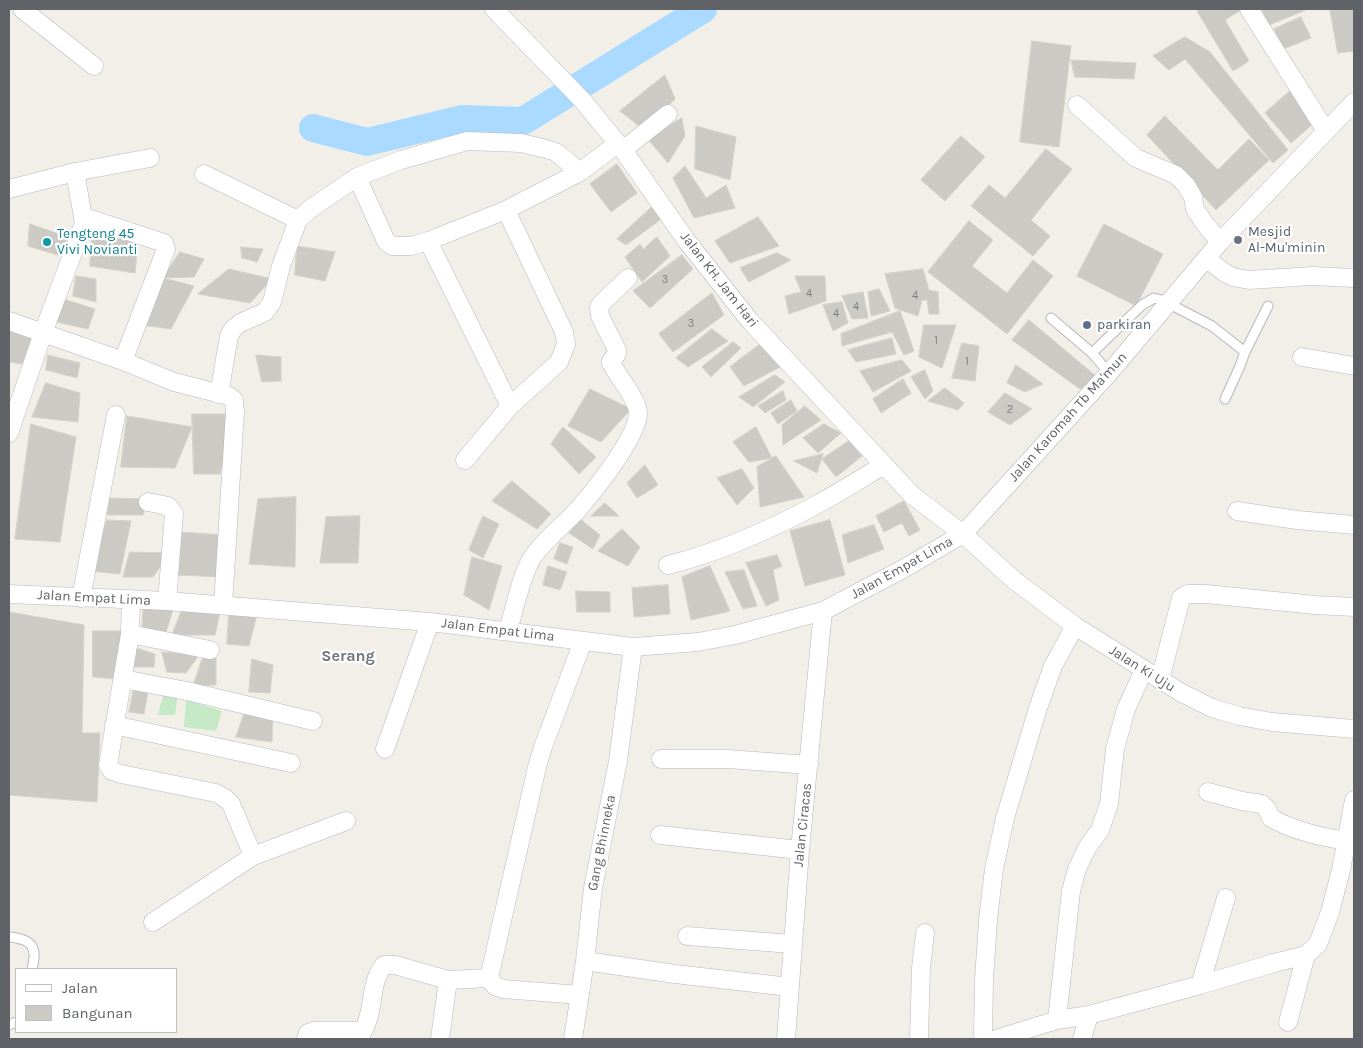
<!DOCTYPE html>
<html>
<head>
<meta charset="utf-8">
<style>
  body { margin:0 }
  #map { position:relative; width:1363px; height:1048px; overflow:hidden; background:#f1efe8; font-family:Karla,sans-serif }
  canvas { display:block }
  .frame { position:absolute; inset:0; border:10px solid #5f6368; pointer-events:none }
  .legend { position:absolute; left:15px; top:968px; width:162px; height:65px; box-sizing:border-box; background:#fff; border:1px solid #bfc1c3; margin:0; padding:6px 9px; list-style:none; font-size:15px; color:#5f6368 }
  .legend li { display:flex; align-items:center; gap:10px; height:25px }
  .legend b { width:25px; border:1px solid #bfc1c3 }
</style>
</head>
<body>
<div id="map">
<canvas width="1363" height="1048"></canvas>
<div class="frame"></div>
<ul class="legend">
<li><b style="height:6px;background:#fff"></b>Jalan</li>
<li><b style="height:14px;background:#cccac5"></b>Bangunan</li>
</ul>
</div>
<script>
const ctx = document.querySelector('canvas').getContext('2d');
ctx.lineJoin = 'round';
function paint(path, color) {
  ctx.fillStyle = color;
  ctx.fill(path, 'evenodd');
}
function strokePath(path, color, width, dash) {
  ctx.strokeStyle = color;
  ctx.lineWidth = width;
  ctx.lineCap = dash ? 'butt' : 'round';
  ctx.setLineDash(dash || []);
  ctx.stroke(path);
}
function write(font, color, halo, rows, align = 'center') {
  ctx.font = font + ' Karla,sans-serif';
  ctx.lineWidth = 4.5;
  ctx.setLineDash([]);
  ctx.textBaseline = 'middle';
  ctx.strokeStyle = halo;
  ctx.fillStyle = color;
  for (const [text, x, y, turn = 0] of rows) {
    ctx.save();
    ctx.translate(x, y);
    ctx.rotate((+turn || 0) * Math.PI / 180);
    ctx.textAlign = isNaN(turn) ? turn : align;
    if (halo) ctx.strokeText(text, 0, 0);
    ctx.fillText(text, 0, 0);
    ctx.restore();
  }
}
paint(new Path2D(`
  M164,692L178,695L175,715H158Z
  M186,700L222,711L216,731L184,727Z`), '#c5e8c5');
strokePath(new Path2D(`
  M313,128L367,142L462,119L523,121L703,9`), '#aadaff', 28);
const building = new Path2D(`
  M1200,9H1240L1241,10L1225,20L1249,61L1233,71L1197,11Z
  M1262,9H1306V10L1269,25Z
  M1330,9H1354V51L1338,53Z
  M1301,17L1311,38L1283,49L1274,29Z
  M1185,37L1210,52L1288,150L1273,163L1185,59L1169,70L1153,56Z
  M1032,41L1071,46L1059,147L1020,142Z
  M1071,60L1136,63L1134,79L1075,77Z
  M665,75L675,99L644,130L620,111Z
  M1290,91L1313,124L1291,143L1265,113Z
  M1165,116L1218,170L1249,139L1269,160L1216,210L1147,135Z
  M682,118L685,136L668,163L648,139Z
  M696,126L736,137L730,180L695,169Z
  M961,136L985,157L945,201L921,180Z
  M1046,149L1072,169L1031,220L1050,236L1033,256L971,206L989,185L1005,198Z
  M617,164L637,193L611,212L590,184Z
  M685,166L706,198L726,185L735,208L694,218L673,178Z
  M656,203L664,217L626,245L617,239Z
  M758,217L779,246L730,263L715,241Z
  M969,221L993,240L972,266L1007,293L1033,260L1053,276L1007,334L928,272Z
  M30,224L68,237L61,256L28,246Z
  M1104,224L1163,254L1136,306L1077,276Z
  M92,230L138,238L135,273L90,266Z
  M657,237L670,256L642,282L625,257L640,244L643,249Z
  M297,246L335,252L325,281L295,275Z
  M241,247L263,249L257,262L242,258Z
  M180,252L204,259L194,277L163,278Z
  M777,253L791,260L749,282L740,268Z
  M682,255L693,269L650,308L633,291Z
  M229,269L272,279L250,303L198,294Z
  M923,269L929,290L938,292L939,314H929L927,300H922L918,316L895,308L885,274Z
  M76,276L96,279V302L73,296Z
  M795,276H825L826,301L789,314L785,296L801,292Z
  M163,278L194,286L171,329L142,325Z
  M879,289L890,311L871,316L868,292Z
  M863,292L868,318L852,319L842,296Z
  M712,293L724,315L673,352L659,334Z
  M63,299L95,309L88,329L56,322Z
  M842,302L848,323L833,331L823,305Z
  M900,311L914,351L904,355L892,332L842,346L841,334Z
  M1029,320L1097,377L1080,389L1012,340Z
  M9,325L33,337L22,364L9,362Z
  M924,325H956L942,368L919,357Z
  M712,329L728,341L688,367L676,358Z
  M892,338L896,354L856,362L848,350Z
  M733,342L741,348L711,377L702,367Z
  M763,342L782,366L744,386L730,367Z
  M962,343L979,346L975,381L952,378Z
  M48,355L80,363L77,378L46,370Z
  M256,355L281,357V381L262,382Z
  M902,360L911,371L873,392L860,371Z
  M1016,365L1043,384L1025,392L1007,383Z
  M925,370L933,391L925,399L911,377Z
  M775,375L785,382L753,407L739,397Z
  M903,379L911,393L881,413L873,399Z
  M46,383L80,393L78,422L32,417Z
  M945,388L964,403L958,410L928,401Z
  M590,389L631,409L601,442L568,426Z
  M783,391L786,400L765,413L758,406Z
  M1005,393L1032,409L1010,425L988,412Z
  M791,400L797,411L778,424L771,413Z
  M805,406L821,420L783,445L782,425Z
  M192,414H235L220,474H194Z
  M127,416L192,427L175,468L121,467Z
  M31,424L76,437L60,542L15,539Z
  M824,424L841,433L818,453L803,438Z
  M563,427L596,457L579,474L551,444Z
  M756,427L772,458L749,462L733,442Z
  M849,441L862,456L836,477L822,459Z
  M823,454L817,473L794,461Z
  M776,456L804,497L760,507L757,467Z
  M645,465L658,485L637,498L627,483Z
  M742,469L754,488L737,505L717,478Z
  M512,481L551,514L537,529L492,501Z
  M296,497L295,567L249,564L258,499Z
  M107,498L147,499L143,515H108Z
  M904,501L920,530L909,536L902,523L884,532L876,516Z
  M605,503L619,516H591Z
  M360,516L358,563H320L326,517Z
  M483,516L499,524L483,558L469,550Z
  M579,518L600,535L593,549L569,533Z
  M107,520L131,521L120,574L89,571Z
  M830,520L845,575L805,586L790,531Z
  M874,525L884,549L848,563L842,535Z
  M622,529L640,547L628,566L598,551Z
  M181,532L223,535L222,577L177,575Z
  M560,543L573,547L567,564L554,559Z
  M130,552L170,553L153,577H123Z
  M777,555L782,566L773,570L779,600L766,606L746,563Z
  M472,557L502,566L489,610L464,595Z
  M548,566L567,572L560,590L543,585Z
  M710,566L730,611L691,620L682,577Z
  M744,570L757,606L743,609L725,572Z
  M668,585L670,614L634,617L632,588Z
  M576,591L610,592V612H577Z
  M144,601L174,607L166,632L142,630Z
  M182,610L220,612L215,635H172Z
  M9,612L84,625L82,733H100L97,802L9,795Z
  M229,614H257L249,646L227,644Z
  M93,631H123L117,679L93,677Z
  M136,648L155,654L154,667H131Z
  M162,652L199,655L186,673L167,672Z
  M203,657L216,658V685L193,686Z
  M252,659L273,665L270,693L249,692Z
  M135,683L149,686L144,714L129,712Z
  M246,709L273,712L272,742L236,737Z`);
paint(building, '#cccac5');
strokePath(building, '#d6d1c6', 1);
const service = new Path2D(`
  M1051,318L1092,353
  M1245,352L1268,306
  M1109,373L1092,353L1142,305L1154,298L1162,300L1212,326L1245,352L1240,366L1225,399
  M9,937C32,939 38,947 32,969
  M9,1025L16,1022`);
const minor = new Path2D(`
  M22,9L94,66
  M494,9L583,101L623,150L686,240L750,321L912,495L963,534L1014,580L1075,626L1180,692L1212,708L1239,716L1272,722L1354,729
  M1249,9L1326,131
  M1077,105L1136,158L1176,175L1186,185L1193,197L1195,209L1205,224L1220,242
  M623,150L668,114
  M75,172L84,223
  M204,174L298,220
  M357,177L386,241L392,246H411L428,241L506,210L580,172L617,144
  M9,189L75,172L150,158
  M428,241L510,406
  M1207,259L1225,273L1233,277L1249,280L1312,276L1354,278
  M9,321L123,361L174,382L229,396L234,400L235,411L223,605
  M1302,357L1354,366
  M219,394L229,336L233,329L240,323L265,312L272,302L281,266L298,220L310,209L357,177L401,160L467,141L521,143L546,149L556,152L580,172
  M9,433L43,333L84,223L87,219H91L164,243L166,249L123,361
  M465,460L510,406L559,362L566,344L564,332L506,210
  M148,502L168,506L174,514L167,601
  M1237,511L1297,520L1354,525
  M668,565C720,552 770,530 818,504C840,492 862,478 884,465
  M9,594L167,601L430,622L633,647L698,642L735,635L823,611L903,569L963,534L1109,373L1220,242L1354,102
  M81,598L116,415
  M131,599L130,634L210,650
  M508,630C515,609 520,578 532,558C545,538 566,524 581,506C597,487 638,436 638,413C638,399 617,376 611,363V361L617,354V350L600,316L599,307L601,304L628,278
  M130,634L108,765L112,771L121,774L216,793L225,798L231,804L253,856
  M123,679L187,691L313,721
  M1160,680L1181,598L1187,594H1206L1315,605L1354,607
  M114,725L291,763
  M385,749L430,622
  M661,759H728L809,765
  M1208,792L1242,801L1262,804L1267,809L1271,818C1294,831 1320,837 1347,841
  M660,835L800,850
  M153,922L253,856L346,821
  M687,936L792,944
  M585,961L675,974L790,987
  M1200,985L1226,898
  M580,995L503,989L495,986L489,978L537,767L543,747L583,641
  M1057,1020L1071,891L1077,869L1087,848L1100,830L1109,804L1115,749L1126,709L1144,670
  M1288,1022L1306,955
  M306,1039L308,1033L314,1031H363C375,1011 369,982 384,965H395L448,980L489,978
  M440,1039L448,980
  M573,1039L585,961L593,888L618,761L633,647
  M786,1039L800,850L823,611
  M919,1039L921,968L925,933
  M983,1039L984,979L988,920L994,869L1005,818L1038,708L1053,666L1075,626
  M996,1039L1057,1020L1089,1015L1200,985L1274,963L1306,955L1318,944L1330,912L1341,870L1354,800
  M1082,1039L1089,1015`);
strokePath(service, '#b5b8bc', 11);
strokePath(minor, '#b5b8bc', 19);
strokePath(service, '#fff', 9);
strokePath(minor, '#fff', 18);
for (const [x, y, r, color] of [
  [1238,240,5,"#6b7280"],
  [47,242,5,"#0f9aa8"],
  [1087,325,5,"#5c6f8a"]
]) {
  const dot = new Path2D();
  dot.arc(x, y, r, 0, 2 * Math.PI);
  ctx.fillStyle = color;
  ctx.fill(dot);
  strokePath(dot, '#fff', 2);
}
write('11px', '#7a7d7f', null, [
  ["3",665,280],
  ["4",809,294],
  ["4",915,296],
  ["4",856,307],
  ["4",836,314],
  ["3",691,324],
  ["1",936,341],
  ["1",967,362],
  ["2",1010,410]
]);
write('14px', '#5b616d', '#fff', [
  ["Mesjid",1248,232],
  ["Al-Mu'minin",1248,248]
], 'left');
write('14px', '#0d838f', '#fff', [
  ["Tengteng 45",57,234],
  ["Vivi Novianti",57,250]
], 'left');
write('14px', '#5f6368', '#fff', [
  ["Jalan KH. Jam Hari",719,280,52],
  ["Jalan Karomah Tb Ma'mun",1068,417,-48],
  ["Jalan Empat Lima",902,568,-29],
  ["Jalan Empat Lima",94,598,3],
  ["Jalan Empat Lima",498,630,7],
  ["Jalan Ki Uju",1142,669,32],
  ["Jalan Ciracas",803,825,-84],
  ["Gang Bhinneka",602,843,-79]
]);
write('14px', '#4e5e75', '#fff', [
  ["parkiran",1097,325]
], 'left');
write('bold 16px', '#70757a', '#fff', [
  ["Serang",348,656]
]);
</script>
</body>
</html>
